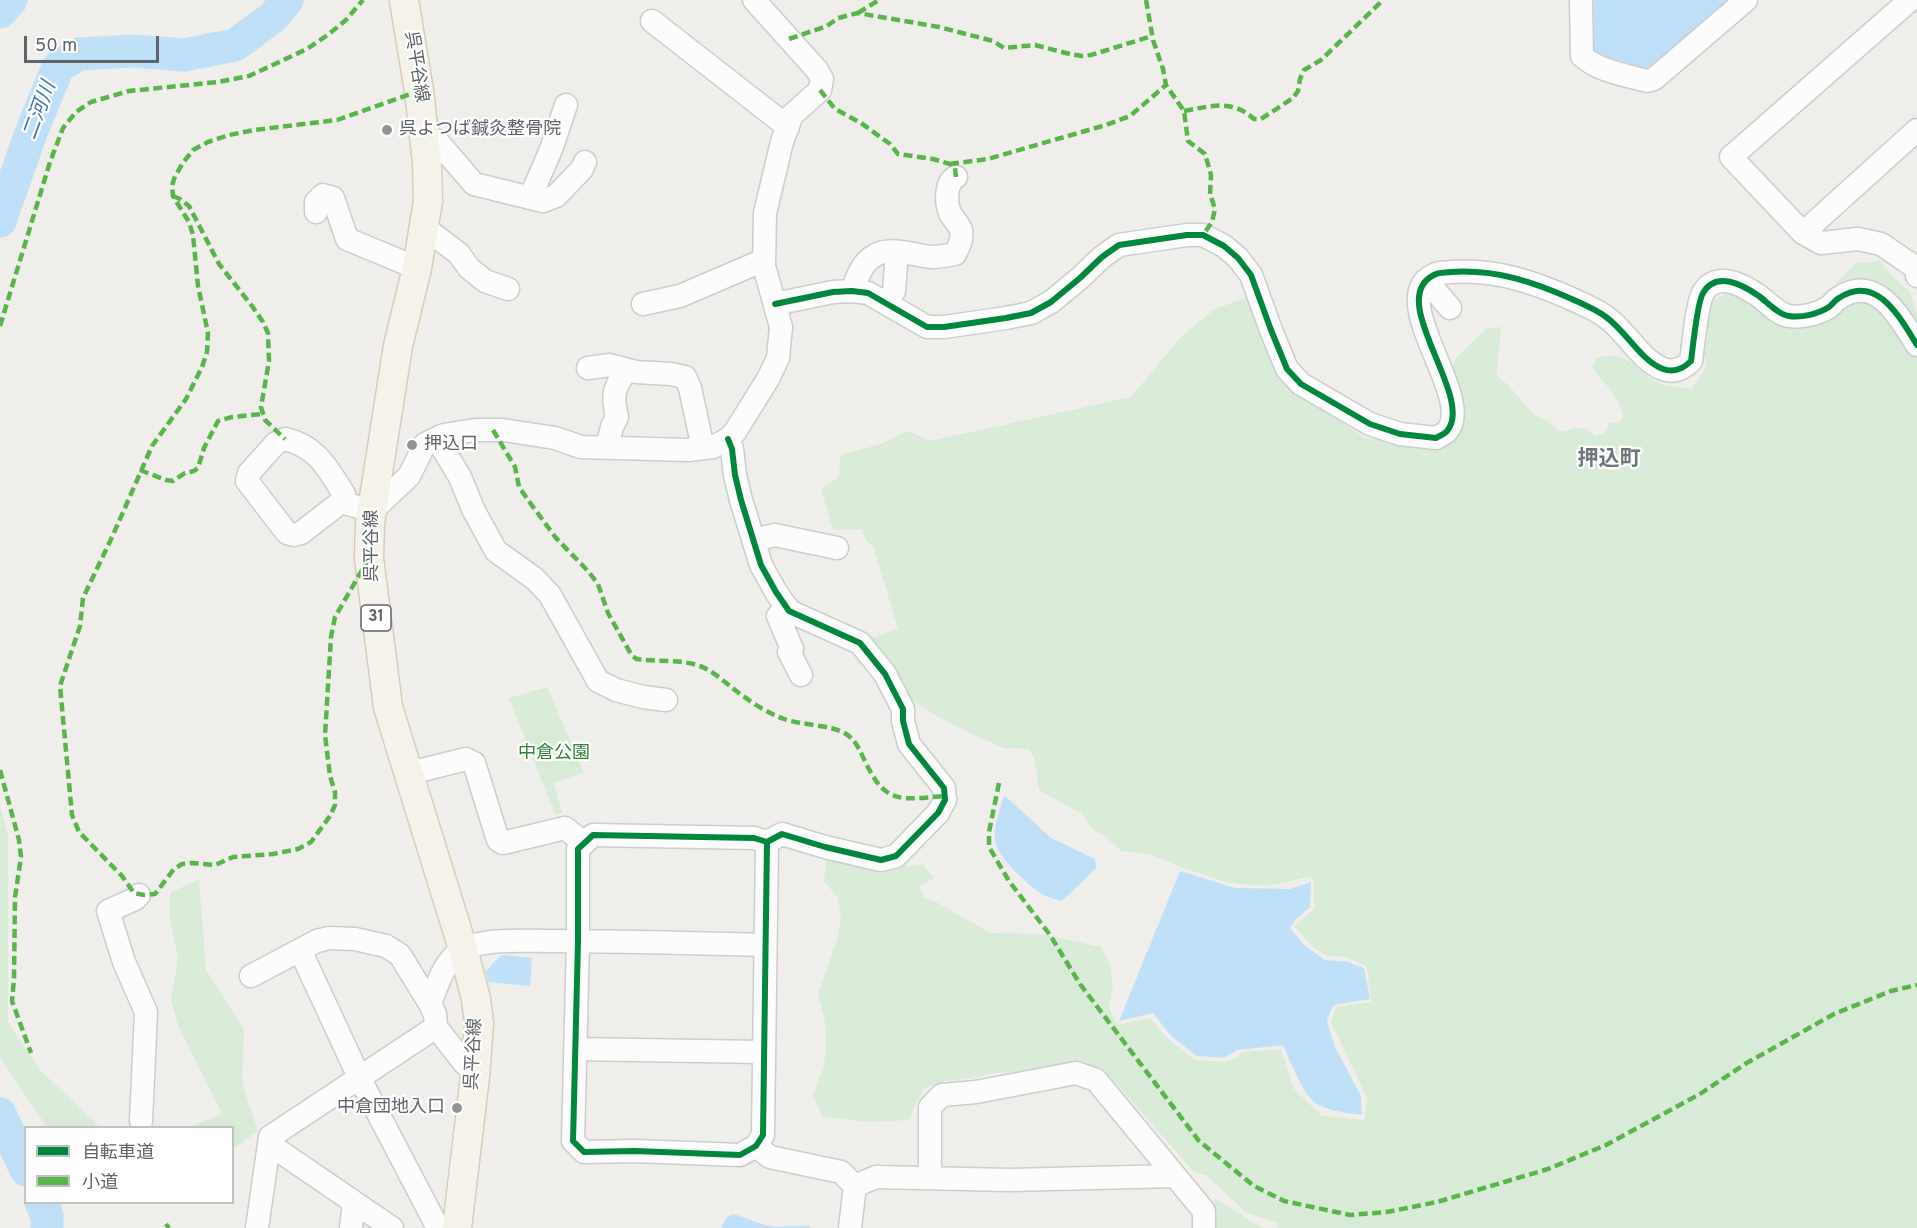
<!DOCTYPE html>
<html>
<head>
<meta charset="utf-8">
<style>
  body { margin:0 }
  #map { position:relative; width:1917px; height:1228px; overflow:hidden; background:#efeeea; font-family:Overpass,"Noto Sans JP",sans-serif }
  canvas { display:block }
  .legend { position:absolute; left:24px; top:1126px; width:210px; height:78px; box-sizing:border-box; background:#fff; border:2px solid #bfc1c3; margin:0; padding:8px 10px; list-style:none; font-size:18px; color:#5f6368 }
  .legend li { display:flex; align-items:center; gap:12px; height:30px }
  .legend b { width:30px; border:2px solid #bfc1c3 }
  .scale { position:absolute; left:24px; top:36px; width:135px; height:27px; box-sizing:border-box; border:3px solid #5f6368; border-top:0; padding-left:8px; font-size:18px; line-height:21px; white-space:nowrap; color:#5f6368; -webkit-text-stroke:4px #fff; paint-order:stroke }
</style>
</head>
<body>
<div id="map">
<canvas width="1917" height="1228"></canvas>
<ul class="legend">
<li><b style="height:8px;background:#00873e"></b>自転車道</li>
<li><b style="height:8px;background:#58b549"></b>小道</li>
</ul>
<div class="scale">50 m</div>
</div>
<script>
const ctx = document.querySelector('canvas').getContext('2d');
ctx.lineJoin = 'round';
function paint(path, color) {
  ctx.fillStyle = color;
  ctx.fill(path, 'evenodd');
}
function strokePath(path, color, width, dash) {
  ctx.strokeStyle = color;
  ctx.lineWidth = width;
  ctx.lineCap = dash ? 'butt' : 'round';
  ctx.setLineDash(dash || []);
  ctx.stroke(path);
}
function write(font, color, halo, rows, align = 'center') {
  ctx.font = font + ' Overpass,"Noto Sans JP",sans-serif';
  ctx.lineWidth = 4.5;
  ctx.setLineDash([]);
  ctx.textBaseline = 'middle';
  ctx.strokeStyle = halo;
  ctx.fillStyle = color;
  for (const [text, x, y, turn = 0] of rows) {
    ctx.save();
    ctx.translate(x, y);
    ctx.rotate((+turn || 0) * Math.PI / 180);
    ctx.textAlign = isNaN(turn) ? turn : align;
    if (halo) ctx.strokeText(text, 0, 0);
    ctx.fillText(text, 0, 0);
    ctx.restore();
  }
}
paint(new Path2D(`
  M1880,261L1889,273L1910,292L1917,313V1228H1280L1276,1222L1247,1213L1207,1176L1194,1172L1105,1071L1087,1064L1068,1070L994,1073L974,1078L945,1081L924,1088L914,1107L910,1120L870,1122L822,1117L813,1094L823,1069L826,1051L825,1021L818,995L837,940L841,920L838,898L824,881L827,855L892,866L923,865L934,878L919,886L924,898L936,902L990,933L1042,934L1101,947L1110,964L1113,986L1109,1007L1117,1025L1150,1018L1168,1039L1195,1060L1224,1062L1238,1057L1241,1052L1281,1049L1294,1089L1322,1116L1364,1120L1367,1098L1331,1022L1336,1007L1371,1002L1367,967L1347,957L1327,956L1312,946L1294,926L1314,909V880L1310,877L1267,886L1228,883L1181,867L1152,855L1121,851L1105,836L1090,827L1082,814L1039,790C1036,774 1038,763 1029,749L1004,748L969,733L932,713L906,695L865,640L898,629L874,548L866,540L861,529L833,530L821,489L839,477L840,455L881,444L908,431L930,441L1131,397L1182,336L1215,309L1250,296L1317,405L1365,438L1391,441L1406,447L1425,448L1446,445L1458,425L1450,371L1456,358L1486,329L1501,327L1498,356L1497,376L1509,386L1533,414L1548,421L1558,430L1564,432L1575,428H1586L1596,436L1606,432L1609,423H1619L1623,417C1620,396 1603,383 1592,367L1596,358C1627,348 1634,369 1658,383C1668,387 1681,387 1691,389L1707,366L1700,346L1711,302L1728,292L1761,307L1801,305L1819,300L1856,263Z
  M547,687L584,773L554,782L562,813L555,814L509,698Z
  M0,806L8,836V1023L41,1071L100,1127H47L0,1058Z
  M199,879L206,970L244,1029L242,1083L258,1131L233,1149L232,1128L189,1127L222,1114L178,1026L171,999L178,959L170,920V893Z
  M1215,1198L1262,1228H1215Z`), '#d8ebd6');
paint(new Path2D(`
  M1594,0H1728L1650,70L1594,53Z
  M1004,795L1051,838L1095,859L1096,868L1062,901C1053,899 1044,896 1036,890C1024,881 996,855 995,840C993,826 1001,808 1004,795Z
  M1180,871L1235,888L1290,889L1311,882L1310,907L1296,919L1290,928L1304,945L1325,960L1348,962L1364,968L1370,999L1333,1005L1327,1021L1335,1047L1361,1096L1362,1115C1347,1113 1323,1111 1312,1100C1302,1091 1289,1058 1283,1045L1238,1050L1223,1058L1197,1056L1171,1036L1153,1013L1119,1021Z
  M502,955L532,958L530,986L488,982L486,971L496,960Z
  M734,1214C746,1218 759,1224 771,1226C784,1228 796,1224 810,1226V1228H722C724,1220 726,1216 734,1214Z`), '#bfe0f9');
strokePath(new Path2D(`
  M0,12L11,0
  M0,221L31,133L58,67L79,54L132,51L184,55L235,45L273,17L287,0
  M0,1114L26,1170
  M41,1202L47,1216V1228`), '#bfe0f9', 33);
const minor = new Path2D(`
  M1581,0L1582,56C1598,71 1626,75 1647,81L1654,79L1746,0
  M1910,0L1731,157L1803,233L1821,243L1858,239L1881,244L1916,268L1917,276
  M652,21L788,127
  M424,135L437,141L474,184L543,201L556,196L582,169L585,162
  M530,198L552,147L566,105
  M316,212V202L323,195L333,198L347,239L417,268
  M424,227L459,254L469,268L485,281L508,289
  M1803,233L1917,130
  M1426,280L1450,308
  M852,291C856,280 861,265 871,258C888,244 913,256 932,257C940,257 948,255 955,254C959,247 963,238 961,230C959,224 953,219 950,213C946,203 945,182 956,177
  M643,304L680,296L764,260
  M775,304L833,292L852,291L868,293L927,327H944L1006,318L1031,313L1051,302L1080,278L1102,257L1119,245L1187,235H1203L1224,246L1238,258L1251,275L1271,330L1287,369L1301,384L1370,424L1400,434L1436,438C1439,436 1445,434 1447,431C1476,398 1384,299 1434,275C1438,272 1446,273 1451,272C1496,269 1534,282 1574,300C1585,305 1597,310 1606,317C1626,331 1641,361 1663,369C1674,373 1683,369 1691,361C1693,347 1697,303 1703,293C1716,270 1743,285 1759,296C1767,302 1779,315 1789,316C1802,318 1818,314 1829,307C1832,305 1835,300 1839,298C1877,273 1900,318 1917,345
  M887,304L894,291L897,252
  M588,368L610,365L636,372L671,374L685,377L690,388L703,448
  M437,439L460,477L473,509L496,551L535,579L550,595L598,681L616,690L643,697L666,700
  M728,439L732,449L735,475L741,500L761,565L776,592L789,611L860,643L885,674L903,709V721L909,744L944,788L945,800L938,813L896,856L881,860L825,847L782,834L767,842L754,838L593,835L578,849V941L573,1141L584,1152L635,1151L740,1155L756,1146L763,1135L767,842
  M607,447L612,427L617,417C612,396 613,389 626,371
  M341,502L301,533L294,535L287,533L247,481L249,473L276,443L285,439C318,447 327,468 344,494L341,502L372,511L409,476L425,444L444,435L475,430H503L555,438L581,447L688,450L713,447L728,439L735,432L768,379L778,358L781,327L764,266L765,213L782,142L792,115L820,90L822,79L817,70L754,0
  M753,540L775,535L837,548
  M787,607L778,616L792,649L789,652L801,675
  M410,773L466,759L474,763L498,840L503,843L565,828L584,843
  M139,895L135,899L108,911L124,962L146,1012L141,1121
  M300,950L359,1077L438,1228
  M251,976L317,941L329,938L355,939L386,946L400,955L430,1004L435,1014L436,1027L465,1064L476,1070
  M430,1004C437,986 444,960 462,950C482,938 526,941 548,941C620,941 692,943 764,945
  M575,1049L763,1052
  M269,1144L392,1228
  M756,1146L770,1157L841,1172L855,1186
  M930,1178V1107L942,1095L976,1092L1076,1073L1096,1080L1204,1211V1228
  M257,1228L270,1137L436,1027
  M351,1228L354,1203
  M850,1228L855,1186L876,1177L1010,1180L1175,1176`);
const major = new Path2D(`
  M404,0L419,91L427,162L428,201L417,268L398,346L370,523L369,558L388,707L463,949L476,999L479,1023L475,1076L457,1228`);
strokePath(minor, '#cbcccc', 25);
strokePath(major, '#d7ceb8', 31);
strokePath(minor, '#fdfcfc', 22);
strokePath(major, '#f4f2e9', 28);
strokePath(new Path2D(`
  M1146,0L1153,40L1163,69L1166,85L1184,111L1188,141L1205,154L1211,175L1210,194L1215,209L1212,222L1203,235
  M858,13L879,0
  M789,39L827,26L838,18L858,13L939,27L993,41L1004,48L1035,45L1070,54L1082,56L1091,55L1152,36
  M820,90L835,109L861,123L890,144L898,154L933,159L950,164L955,168L956,177
  M1184,111C1211,106 1232,99 1254,119H1261L1293,98L1298,91L1300,79L1304,70L1321,60L1383,0
  M950,164L988,159L1106,125L1130,116L1166,85
  M173,196L180,199L189,206L219,264L252,306L263,322L268,333L269,361L261,407L265,420L285,439
  M0,326L50,162L63,128L76,112L91,102L129,91L218,82L249,76L307,49L329,34L346,20L363,0
  M493,430L515,467L519,487L528,500L556,538L588,571L598,584L608,613L632,656L637,659C658,662 680,659 700,666C711,670 721,679 730,686C746,699 765,712 784,719C800,725 833,725 846,734C857,741 860,752 866,763C886,806 903,799 945,796
  M140,470L166,480L173,481L185,473L194,471L198,468L204,448L218,421L232,417L262,414
  M369,558L335,617L331,637L325,735L330,776L335,792V805L330,816L311,842L298,849L273,854L233,857L215,865L192,863L182,864L174,869L155,894L144,895L134,893L122,876L79,832L72,815L60,686L80,626L83,598L113,535L152,446L186,399L202,367L207,352L208,333L198,286L193,235L189,222L173,196L172,186L174,179L182,164L193,150L208,142L229,135L254,130L337,120L419,91
  M0,770L19,840L21,857L15,897L14,979L12,1001L31,1053
  M999,783L989,832V847L1009,881L1050,935L1080,984L1199,1141L1254,1186L1284,1201L1350,1215L1387,1212L1437,1202L1548,1169L1606,1145L1700,1094L1745,1064L1834,1014L1891,991L1917,985
  M166,1224L169,1228`), '#58b549', 4.5, [9, 4.5]);
strokePath(new Path2D(`
  M775,304L833,292L852,291L868,293L927,327H944L1006,318L1031,313L1051,302L1080,278L1102,257L1119,245L1187,235H1203L1224,246L1238,258L1251,275L1271,330L1287,369L1301,384L1370,424L1400,434L1436,438C1439,436 1445,434 1447,431C1476,398 1384,299 1434,275C1438,272 1446,273 1451,272C1496,269 1534,282 1574,300C1585,305 1597,310 1606,317C1626,331 1641,361 1663,369C1674,373 1683,369 1691,361C1693,347 1697,303 1703,293C1716,270 1743,285 1759,296C1767,302 1779,315 1789,316C1802,318 1818,314 1829,307C1832,305 1835,300 1839,298C1877,273 1900,318 1917,345
  M728,439L732,449L735,475L741,500L761,565L776,592L789,611L860,643L885,674L903,709V721L909,744L944,788L945,800L938,813L896,856L881,860L825,847L782,834L767,842L754,838L593,835L578,849V941L573,1141L584,1152L635,1151L740,1155L756,1146L763,1135L767,842`), '#00873e', 6);
for (const [x, y, r, color] of [
  [387,130,6,"#919496"],
  [412,445,6,"#919496"],
  [457,1108,6,"#919496"]
]) {
  const dot = new Path2D();
  dot.arc(x, y, r, 0, 2 * Math.PI);
  ctx.fillStyle = color;
  ctx.fill(dot);
  strokePath(dot, '#fff', 2);
}
for (const [x, y, w] of [
  [376,618,30]
]) {
  const box = new Path2D();
  box.roundRect(x - w / 2, y - 13, w, 26, 4.5);
  ctx.fillStyle = '#fff';
  ctx.fill(box);
  strokePath(box, '#5f6368', 1.5);
}
write('bold 16px', '#5f6368', null, [
  ["31",376,618]
]);
write('18px', '#5f6368', '#fff', [
  ["呉平谷線",415,67,81],
  ["呉平谷線",373,546,-90],
  ["呉平谷線",475,1054,-87]
]);
write('18px', '#5f6368', '#fff', [
  ["呉よつば鍼灸整骨院",399,130],
  ["押込口",424,445],
  ["中倉団地入口",445,1108,"right"]
], 'left');
write('18px', '#348238', '#fff', [
  ["中倉公園",554,754]
]);
write('italic 20px', '#4174aa', '#fff', [
  ["二河川",41,111,-70]
]);
write('bold 21px', '#70757a', '#fff', [
  ["押込町",1609,461]
]);
</script>
</body>
</html>
